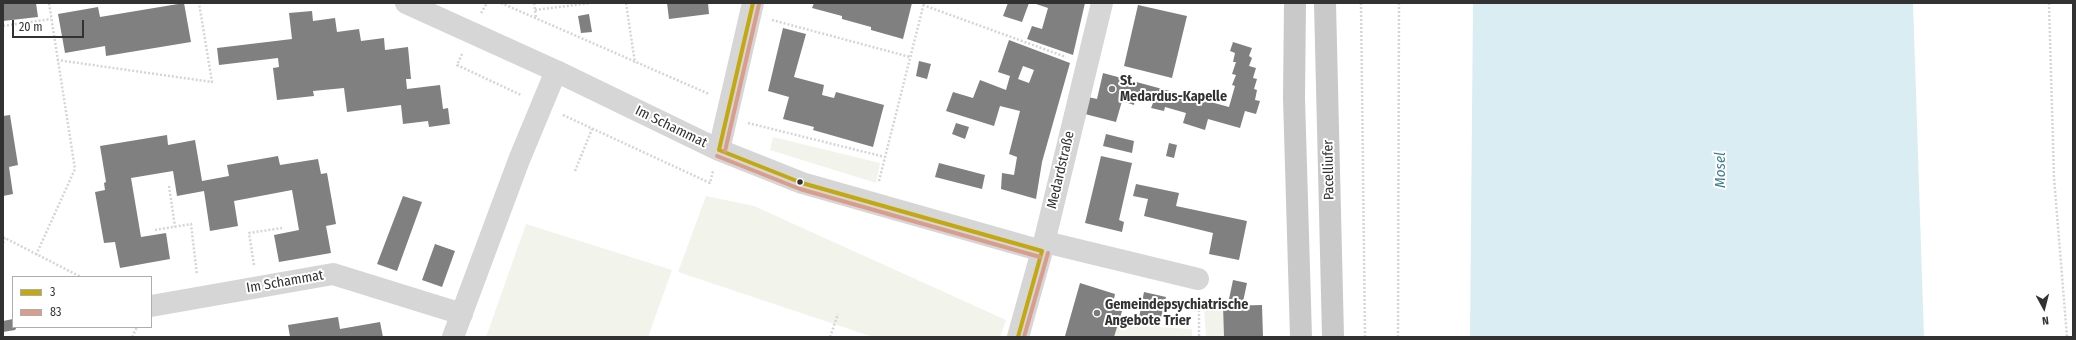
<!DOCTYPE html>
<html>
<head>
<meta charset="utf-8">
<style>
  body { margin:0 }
  #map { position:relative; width:2076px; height:340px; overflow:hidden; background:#fff; font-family:"Fira Sans Condensed",sans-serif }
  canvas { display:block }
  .frame { position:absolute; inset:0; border:4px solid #323232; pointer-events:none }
  .legend { position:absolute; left:12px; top:276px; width:140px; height:52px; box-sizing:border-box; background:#fff; border:1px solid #adadad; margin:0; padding:5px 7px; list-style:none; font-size:12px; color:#323232 }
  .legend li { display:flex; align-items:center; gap:8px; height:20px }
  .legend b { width:20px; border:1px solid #adadad }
  .north { position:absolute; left:2024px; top:288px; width:40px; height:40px; -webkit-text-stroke:3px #fff; paint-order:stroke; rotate:173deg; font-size:11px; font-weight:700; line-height:16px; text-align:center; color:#323232 }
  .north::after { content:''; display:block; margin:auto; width:14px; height:18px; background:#323232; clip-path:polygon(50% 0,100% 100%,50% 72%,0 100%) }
  .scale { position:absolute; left:12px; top:20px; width:72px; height:18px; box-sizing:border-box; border:2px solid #323232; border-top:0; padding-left:5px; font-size:12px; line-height:14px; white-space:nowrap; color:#323232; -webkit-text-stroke:3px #fff; paint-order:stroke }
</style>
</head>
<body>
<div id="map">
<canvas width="2076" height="340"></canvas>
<div class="frame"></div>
<ul class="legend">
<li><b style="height:5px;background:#c2a90f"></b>3</li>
<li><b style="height:5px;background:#d89d8c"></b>83</li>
</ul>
<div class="north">N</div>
<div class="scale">20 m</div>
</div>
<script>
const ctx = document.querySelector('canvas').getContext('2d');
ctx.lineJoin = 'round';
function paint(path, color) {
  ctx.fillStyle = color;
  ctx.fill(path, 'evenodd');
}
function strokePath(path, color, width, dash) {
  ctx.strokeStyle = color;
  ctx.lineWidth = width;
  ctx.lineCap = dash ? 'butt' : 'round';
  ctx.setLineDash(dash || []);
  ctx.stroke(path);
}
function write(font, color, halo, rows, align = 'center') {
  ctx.font = font + ' "Fira Sans Condensed",sans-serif';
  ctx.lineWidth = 4;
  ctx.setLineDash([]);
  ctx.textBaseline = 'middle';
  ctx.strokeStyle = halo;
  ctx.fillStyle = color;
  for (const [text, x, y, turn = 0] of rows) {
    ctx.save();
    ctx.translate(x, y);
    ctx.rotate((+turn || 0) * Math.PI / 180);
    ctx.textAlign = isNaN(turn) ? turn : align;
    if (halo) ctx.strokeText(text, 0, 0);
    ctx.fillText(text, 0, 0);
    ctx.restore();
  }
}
paint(new Path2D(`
  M773,137L880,163L876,183L770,150Z
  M706,196L754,206L1006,320L1000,337H873L678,272Z
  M526,224L672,270L648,337H486Z
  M1204,306H1223L1224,337H1206Z
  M1120,317L1159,327L1192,329V337H1114Z`), '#f2f4ec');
paint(new Path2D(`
  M1473,3H1913L1924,337H1470Z`), '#daedf2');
paint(new Path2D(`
  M3,3H36L38,17L3,21Z
  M184,3L191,42L106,56L105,46L65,53L58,14L98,7L100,17Z
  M667,3H708L709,14L669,19Z
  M814,3H912L903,39L871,30V27L842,19V16L812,8Z
  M1008,3H1029L1022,22L1003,16Z
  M1033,3H1085L1073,55L1027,39L1032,26L1042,29L1048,8Z
  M1138,5L1187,16L1172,78L1124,66Z
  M312,11L313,21L335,18L337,32L359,29L361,41L384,38L385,50L408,47L411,79H406L407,89L440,85L443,109L448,108L450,124L429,127L428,121L403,124L401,105L347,112L344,88L313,91L314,96L277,100L273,68L279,67L278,58L219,65L217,48L292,39L289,13Z
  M589,14L592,32L581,33L578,16Z
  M783,28L806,34L794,77L824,85L822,95L834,98L836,92L884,105L873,147L813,130L814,127L783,119L789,97L768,91Z
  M1009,40L1070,63L1042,162L1036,199L1001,189L1002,173L1014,175L1017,157L1009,154L1020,111L1000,106L994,126L946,111L953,92L973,98L980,80L1006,90L1010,76L998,72ZM1023,66L1034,70L1029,83L1018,79Z
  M1233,42L1252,48L1249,56L1252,58L1249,66L1256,68L1253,78L1257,79L1254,89L1257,90L1255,100L1260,101L1256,114L1245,111L1240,128L1208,119L1205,130L1183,123L1186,113L1165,107L1164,111L1151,108L1153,103L1135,98L1134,105L1122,101L1116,122L1085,114L1088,97L1097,99L1103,73L1229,107L1235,86L1232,85L1236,75L1232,74L1236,62H1233L1235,53L1230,51Z
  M919,61L931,64L927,79L916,76Z
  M10,115L18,165L9,167L13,194L3,196V116Z
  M956,123L969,127L965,139L952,134Z
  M1106,134L1134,141L1132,153L1103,146Z
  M167,135L168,145L195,140L202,181L229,176L227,165L278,156L280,165L318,159L321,174L327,173L336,224L326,226L331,253L279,262L274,235L299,230L292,190L234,201L238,226L210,231L204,191L177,196L173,171L131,178L141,237L166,233L170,259L120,268L115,242L104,243L95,192L105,190L104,183L106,182L100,146Z
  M1169,143L1177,145L1174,158L1166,156Z
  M1101,156L1132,163L1119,220L1124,222L1122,232L1085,223Z
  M939,163L985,175L982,189L935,177Z
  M1136,184L1179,193L1176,206L1247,221L1239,260L1209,254L1213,233L1144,216L1148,199L1133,196Z
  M403,196L422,202L397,271L377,264Z
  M435,244L455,251L442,287L422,280Z
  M1233,280L1247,283L1243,302L1229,299Z
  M1080,283L1115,294L1113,304L1123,308L1114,337L1065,336Z
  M1144,292L1166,297L1159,327L1138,323Z
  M1262,305L1263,337H1224L1223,306Z
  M338,317L340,329L380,322L383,337H290L288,325Z
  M13,319V327H17L15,330L3,332V321Z`), '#808080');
strokePath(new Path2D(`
  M501,3L709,94
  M534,3L536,18
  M626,3L635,63
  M1361,3L1365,337
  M2049,3L2054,178L2067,337
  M923,5L1066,57
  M535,10L591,3
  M481,13L487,3
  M772,20L910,57
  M3,26L51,19
  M462,54L457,65L521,95
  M57,60L212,82L199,3
  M563,115L710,183L713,171
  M748,123L885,157
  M575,171L592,129
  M879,181L924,3
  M169,186L175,227
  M155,230L191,224L197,275
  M3,237L81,277
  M3,243L5,238
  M36,255L75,169L49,3
  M254,265L249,233L282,228
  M1199,302V337
  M132,337L137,327
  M830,337L838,314
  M1398,337L1399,3`), '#d5d5d5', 2.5, [2, 2]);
strokePath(new Path2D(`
  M406,3L556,71L719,150L802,183L1042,251
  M719,150L753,3
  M1045,242L1198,279
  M151,306L333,274L462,314
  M453,337L519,160L556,71
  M1018,337L1042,251L1102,3`), '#d6d6d6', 22);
strokePath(new Path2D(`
  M1295,3L1294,98L1301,337
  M1325,3L1333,337`), '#c9c9c9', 22);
strokePath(new Path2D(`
  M719,150L802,183L1042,251
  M719,150L753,3
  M1018,337L1042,251`), '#c2a90f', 4);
strokePath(new Path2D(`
  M725,151L759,4
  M717,156L800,189L1040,257
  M1024,337L1048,253`), '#d89d8c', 4);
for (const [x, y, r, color] of [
  [1112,89,4,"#7a7a7a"],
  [800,182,3.5,"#323232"],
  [1097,313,4,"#7a7a7a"]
]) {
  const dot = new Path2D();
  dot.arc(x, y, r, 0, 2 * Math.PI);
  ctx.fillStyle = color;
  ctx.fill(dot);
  strokePath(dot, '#fff', 1.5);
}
write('bold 14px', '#323232', '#fff', [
  ["St.",1120,81],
  ["Medardus-Kapelle",1120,97],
  ["Gemeindepsychiatrische",1105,305],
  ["Angebote Trier",1105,321]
], 'left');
write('14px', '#323232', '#fff', [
  ["Im Schammat",671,127,26],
  ["Medardstraße",1061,170,-77],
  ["Pacelliufer",1329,170,-91],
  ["Im Schammat",285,282,-10]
]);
write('italic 15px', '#3b7e90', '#fff', [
  ["Mosel",1721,170,-90]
]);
</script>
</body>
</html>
